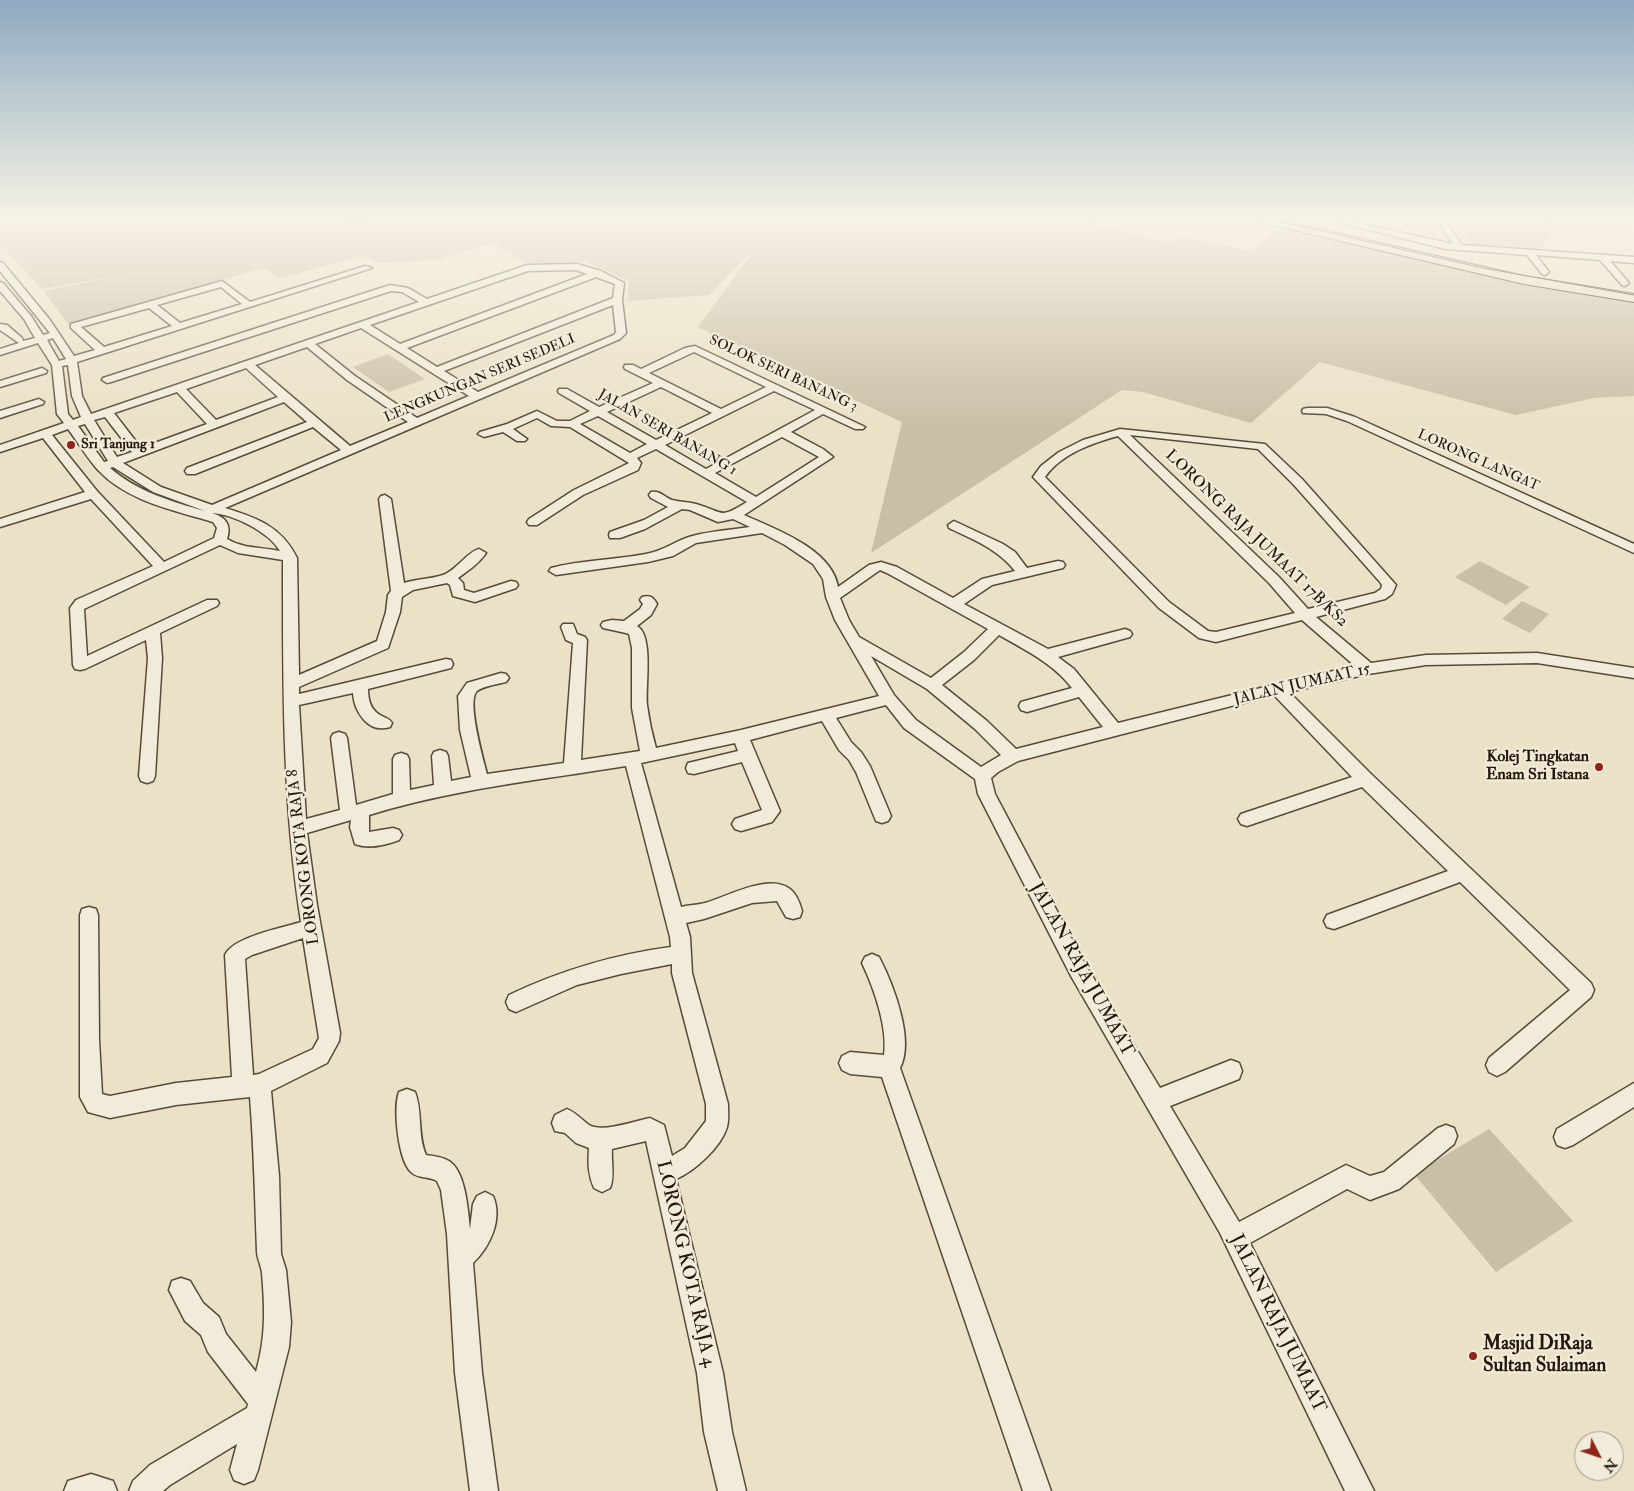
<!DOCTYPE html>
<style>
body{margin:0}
#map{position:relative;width:1634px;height:1491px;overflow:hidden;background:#eae1c6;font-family:"IM FELL Double Pica",serif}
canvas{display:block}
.north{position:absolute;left:1574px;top:1431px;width:50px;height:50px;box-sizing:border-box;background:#f1ecda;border:1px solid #a09786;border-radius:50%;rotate:131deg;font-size:14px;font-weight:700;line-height:20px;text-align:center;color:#271708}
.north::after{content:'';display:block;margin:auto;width:18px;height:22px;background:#8f2418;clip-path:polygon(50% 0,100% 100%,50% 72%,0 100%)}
</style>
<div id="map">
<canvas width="1634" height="1491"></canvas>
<div class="north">N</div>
</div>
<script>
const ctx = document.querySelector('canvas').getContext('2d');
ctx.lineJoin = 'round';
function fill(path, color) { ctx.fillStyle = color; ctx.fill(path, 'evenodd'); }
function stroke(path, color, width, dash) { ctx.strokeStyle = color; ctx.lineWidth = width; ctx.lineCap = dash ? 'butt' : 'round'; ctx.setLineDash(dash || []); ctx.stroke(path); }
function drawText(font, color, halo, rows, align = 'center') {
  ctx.font = font + ' "IM FELL Double Pica",serif'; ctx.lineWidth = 4.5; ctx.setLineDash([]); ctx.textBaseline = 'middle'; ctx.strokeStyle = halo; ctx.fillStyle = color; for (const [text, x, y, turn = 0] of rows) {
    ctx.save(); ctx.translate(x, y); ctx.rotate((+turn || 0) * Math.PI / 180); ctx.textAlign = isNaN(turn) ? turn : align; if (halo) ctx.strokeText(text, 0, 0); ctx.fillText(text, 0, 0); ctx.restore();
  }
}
fill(new Path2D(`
 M0,219H324C346,224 366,223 388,219H906L908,221L1078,219L1169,243L1178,236L1252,252L1279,229L1515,280L1634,301V396L1594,398L1516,415L1320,362L1251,423L1143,392L1122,390L871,553L902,422L698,327L757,246L709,295L628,301L629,281L587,262L528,263L493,243L434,260L377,263L360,256L279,279L266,269L253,271L69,325L44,291L134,273L42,289L0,244Z
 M1455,219H1534L1559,225L1539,249L1472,244Z
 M388,354L425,379L389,392L353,367Z
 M1480,561L1530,587L1506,605L1455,577Z
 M1522,601L1549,614L1530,633L1502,619Z
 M1489,1129L1573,1221L1496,1272L1414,1174Z`), '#c9bfa6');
const minor = new Path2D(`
 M1325,219H1340L1453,244L1436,219H1444L1462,245L1634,257V263L1610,261L1629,283L1625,286L1622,285L1600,260L1536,255L1549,272L1545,275L1542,274L1527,255L1446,249Z
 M0,262L3,263L50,320L74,356L95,350L71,328V324L222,281L250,302L365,266L372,268L77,362L82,396L91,414L419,302L402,292L391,291L111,382L107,383L102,380L103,378L390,285L408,288L427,299L527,265L577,264L601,271L624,283L622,300L626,333L620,339L225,508C257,518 281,526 297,558L299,675L377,641L386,612L388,595L391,591L379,499L381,496L385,495L391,499L404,583C416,579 431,579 443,575C457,570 467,552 479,549L486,553C478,564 469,570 458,578L463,583L464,590L474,593L511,581L516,582L518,585L516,588L475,602L453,596L450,585L447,583L413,590L402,597L400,612L388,648L299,687V694L446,659L451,660L453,664L451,668L368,689C368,701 371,711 382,716C387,719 389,718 392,723L390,727C368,734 354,711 353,693L299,705L306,819L340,810L331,738L333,734L339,732L345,734L347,738L356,805L393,794V759L395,755L401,753L407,755L409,759L410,790L434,785L432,756L434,752L440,750L446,752L448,756L451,781L471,777L460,730L458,696L467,683L501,673L506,674L509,678L506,682C498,684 483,686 477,691C466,701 484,761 487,774L564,763L573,643L566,640L561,627L563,624H573L577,634L585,637L587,640L581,760L640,751L632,708V648L629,634L626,633L603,628L601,625L603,622L612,620L624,621L640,609L643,604L640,600L642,597C650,595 653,597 657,604L651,615L637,626C654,635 645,688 647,705C649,720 652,734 656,748L741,730L879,696L835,620L826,597L823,579L813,564L785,545L762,533L696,543L673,556L648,562L556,575L549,571L551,568C581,560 615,560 646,554C663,551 674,542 689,537C708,531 731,530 750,527L733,519L718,522L690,510L682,509L645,529L620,538H610L609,535L610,532L644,520L668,507L651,498L649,495L651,492C660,490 664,497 672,500C680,502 688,502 696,504C724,512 718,520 747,502L656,449L637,458L641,463L638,470L583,495L537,525H529L527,522L529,519L574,490L629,463L570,427L551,426L537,418L513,429L527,439L525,441H517L503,432L484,437L478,434L480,432L507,424L537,411L557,421H570L590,411L559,393L558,391L559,389H567L599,407L653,383L625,369L624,367L625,365H633L641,369L685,348L695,346L865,427L863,429H855L823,414L791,432L823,449L833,457L744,515C775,529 832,549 838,587L869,565L881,562L897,567L953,598L982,579L1015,571C998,549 974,540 949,528L948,525L954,521L1003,544L1015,552L1027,568L1058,561L1063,562L1065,565L1063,568L992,585L964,604L1048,649L1125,629L1130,631L1132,634L1130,637L1058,657L1074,669L1118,723L1277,684L1355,666L1302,620L1216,642L1199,638L1159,608L1033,477L1041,466L1059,452L1083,440L1120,429L1265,444L1302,479L1396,585L1392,594L1385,599L1316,617L1371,663L1426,655L1537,653L1634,668V678L1537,663L1426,665L1368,674L1289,692L1371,774L1591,983L1594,990L1591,997L1505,1072L1497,1076L1489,1072L1486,1065L1489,1058L1570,990L1460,882L1334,929L1327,927L1324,921L1327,915L1448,871L1362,787L1247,826L1241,824L1238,819L1241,814L1352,777L1274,695L1018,761L998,772L991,778L995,794L1085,964L1160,1088L1231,1060L1239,1063L1242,1071L1239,1079L1170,1106L1239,1222L1346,1165L1370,1176L1384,1172L1438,1128L1446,1125L1454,1128L1457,1136L1454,1144L1399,1189L1370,1200L1347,1189L1250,1243L1374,1491H1345L1220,1233L1071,976L978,794L975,779L904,728L886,705L836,718L851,742L861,752L870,766L891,816L888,821L882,823L876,821L856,772L849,760L839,750L822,721L750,740L780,811L772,822L741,831L735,829L732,824L735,819L762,810L742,762L694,774L688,773L686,768L688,763L738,751L735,743L641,763L681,907C689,905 697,905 705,903C727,897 770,872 791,890C797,895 800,904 802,911L800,917L793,919L786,917L777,901L752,903L704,919L686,923L690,937L692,973L728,1104C728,1111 729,1120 727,1127C721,1147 695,1171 676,1179L723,1373L732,1432L746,1491H718L704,1432L697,1373L646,1141L612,1149C611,1162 615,1178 610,1188L602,1192L594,1188C588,1174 588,1163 589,1148L576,1143L565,1133L555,1131L552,1123L555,1115L567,1109C576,1113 581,1119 589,1125C602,1133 635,1121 650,1118L664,1125L672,1156L685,1148L706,1121V1104L672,973V964L621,974L577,985L516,1012L509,1009L506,1002L509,995C562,970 612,955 671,947L670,937L626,766C540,780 453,789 369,815V832L393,828L399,830L402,835L399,840C386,845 368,849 355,844L350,827L351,820L307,833L317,905L340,1033L339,1041L327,1063L271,1091L279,1176L281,1254L286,1270L291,1322L289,1347L258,1470L254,1480L244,1484L234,1480L230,1470L237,1444L170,1485L163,1491H129L133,1481L150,1465L247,1408L248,1404L208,1352L201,1335L185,1321L169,1290L172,1281L181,1278L190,1281L203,1303L219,1317L226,1334L256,1372C266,1337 265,1309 262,1273C261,1265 257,1258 257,1251C255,1199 254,1148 250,1097L176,1105L110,1118L88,1112L80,1097V915L82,909L89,907L96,909L98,915L99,1040L102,1094L110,1096L176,1083L232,1077L225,955C233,937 282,928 301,922C282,802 283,681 283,560L238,553L220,545L84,609L87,656L207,600H217L219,603L217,606L160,633L162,658L155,776L153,781L147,783L141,781L139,776L148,658L146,640L85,669L80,670L75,669L73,665L70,608L76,600L153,566L91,499L0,527V519L85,492L43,438L0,452V445L64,423L57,414L52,365L38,343L0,355V349L19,343L0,330V324L7,325L22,338L23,341L35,338L24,319L0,291V282L3,283L31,316L43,335L50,333L0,271ZM576,270L587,274L400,344L370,325L528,271ZM596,277L615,284L613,298L437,367L407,348ZM221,287L242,304L180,323L157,305ZM613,305L616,332L614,335L478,392L444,371ZM149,308L172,326L104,347L81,327ZM361,328L469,396L417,418L355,376L315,344ZM53,338L66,359L59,361L47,340ZM307,347L347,380L408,422L350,446L255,365ZM694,352L766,387L721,409L649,373ZM68,365L72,396L81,417L73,420L68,414L62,366ZM246,368L278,397L216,420L186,389ZM661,387L712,413L656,440L607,412ZM774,391L815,410L706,469L665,445ZM177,392L207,424L141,448L114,413ZM284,402L307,422L187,468L185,471L187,474H195L313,427L341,450L212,505L161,487L123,463ZM598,416L647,444L630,453L580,424ZM105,417L132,452L117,457L115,454L94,420ZM85,424L108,461L104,462L78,426ZM68,429C78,442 87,458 98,470C127,501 173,510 213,522L217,528L214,538L164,562L97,491L52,435ZM1130,435L1258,449L1294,485L1380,582L1382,585L1381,589L1375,593L1308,609L1279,577ZM1118,436L1269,583L1295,613L1216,632L1208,631L1169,602L1045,477C1061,454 1092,443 1118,436ZM782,437L819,457L756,497L715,473ZM113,467L153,492L205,511C170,501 138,492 110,468ZM212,513C233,514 269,532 280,551C261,547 244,549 227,539C232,524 225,517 212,513ZM880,570L887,573L988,629L964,652L931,678L859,637L849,620L840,598ZM999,635C1025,650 1053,663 1072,688L1021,702L1019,706L1021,710L1027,712L1079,697L1103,727L1016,749L987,721L942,685L974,660ZM871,656L927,689L975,729L1001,755L981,767L916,720L894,695ZM303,938L319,1038L313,1049L259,1074L253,1075L245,959L252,955Z
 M42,368L47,371L46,373L0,387V381Z
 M39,399L44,402L43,404L0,418V411Z
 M1307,408H1327L1355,417L1634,544V553L1347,421L1326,414L1303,413L1302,411L1303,409Z
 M872,954L879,957C893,984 915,1040 900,1068L1051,1491H1023L882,1077L850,1074L842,1070L839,1063L842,1056L850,1052L884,1055C888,1028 874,988 862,963L865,957Z
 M1634,1083V1107L1573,1145L1565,1148L1557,1145L1554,1137L1557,1129Z
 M407,1089L415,1092C423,1112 417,1135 426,1155C434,1156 442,1157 449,1161C466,1172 468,1211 470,1229L473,1204L477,1196L485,1192L493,1196C503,1219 490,1247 473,1263L482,1373L498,1491H470L455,1373L447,1234L441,1190L437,1181C429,1176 418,1179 411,1172C398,1160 393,1108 399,1092Z
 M91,1474L113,1481L117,1491H64L68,1481Z`);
const highway = new Path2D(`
 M1253,219H1275L1524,276L1634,294V302L1524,284L1259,222Z`);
stroke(minor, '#584a38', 3);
stroke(highway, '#271708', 2);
fill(minor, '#f1ecda');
fill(highway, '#eae1c6');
stroke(new Path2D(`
 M1270,219L1483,268L1634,295`), '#271708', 1);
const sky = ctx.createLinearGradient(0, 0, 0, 428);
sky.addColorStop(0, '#8eaac0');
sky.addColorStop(0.51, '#f6f2e5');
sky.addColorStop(1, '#f6f2e500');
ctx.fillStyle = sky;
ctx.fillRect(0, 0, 1634, 428);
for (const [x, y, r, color] of [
 [71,445,5,"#8f2418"],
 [1599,767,5,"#8f2418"],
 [1473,1356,5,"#8f2418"]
]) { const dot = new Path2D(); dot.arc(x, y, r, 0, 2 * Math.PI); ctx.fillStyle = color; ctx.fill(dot); stroke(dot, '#f1ecda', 2); }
drawText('14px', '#271708', '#f1ecda', [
 ["SOLOK SERI BANANG 3",783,374,25],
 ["LENGKUNGAN SERI SEDELI",480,379,-23],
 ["JALAN SERI BANANG 1",667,433,30],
 ["LORONG LANGAT",1478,461,24]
]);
drawText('bold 14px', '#271708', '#f1ecda', [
 ["Sri Tanjung 1",81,445]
], 'left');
drawText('16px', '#271708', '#f1ecda', [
 ["LORONG RAJA JUMAAT 17B/KS2",1256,539,44],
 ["JALAN JUMAAT 15",1302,685,-13],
 ["LORONG KOTA RAJA 8",304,857,-97]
]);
drawText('bold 16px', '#271708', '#f1ecda', [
 ["Kolej Tingkatan",1589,758],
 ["Enam Sri Istana",1589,776]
], 'right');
drawText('19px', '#271708', '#f1ecda', [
 ["JALAN RAJA JUMAAT",1081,970,61],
 ["LORONG KOTA RAJA 4",685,1264,77],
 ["JALAN RAJA JUMAAT",1277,1324,64]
]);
drawText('bold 19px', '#271708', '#f1ecda', [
 ["Masjid DiRaja",1483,1345],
 ["Sultan Sulaiman",1483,1367]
], 'left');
</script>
